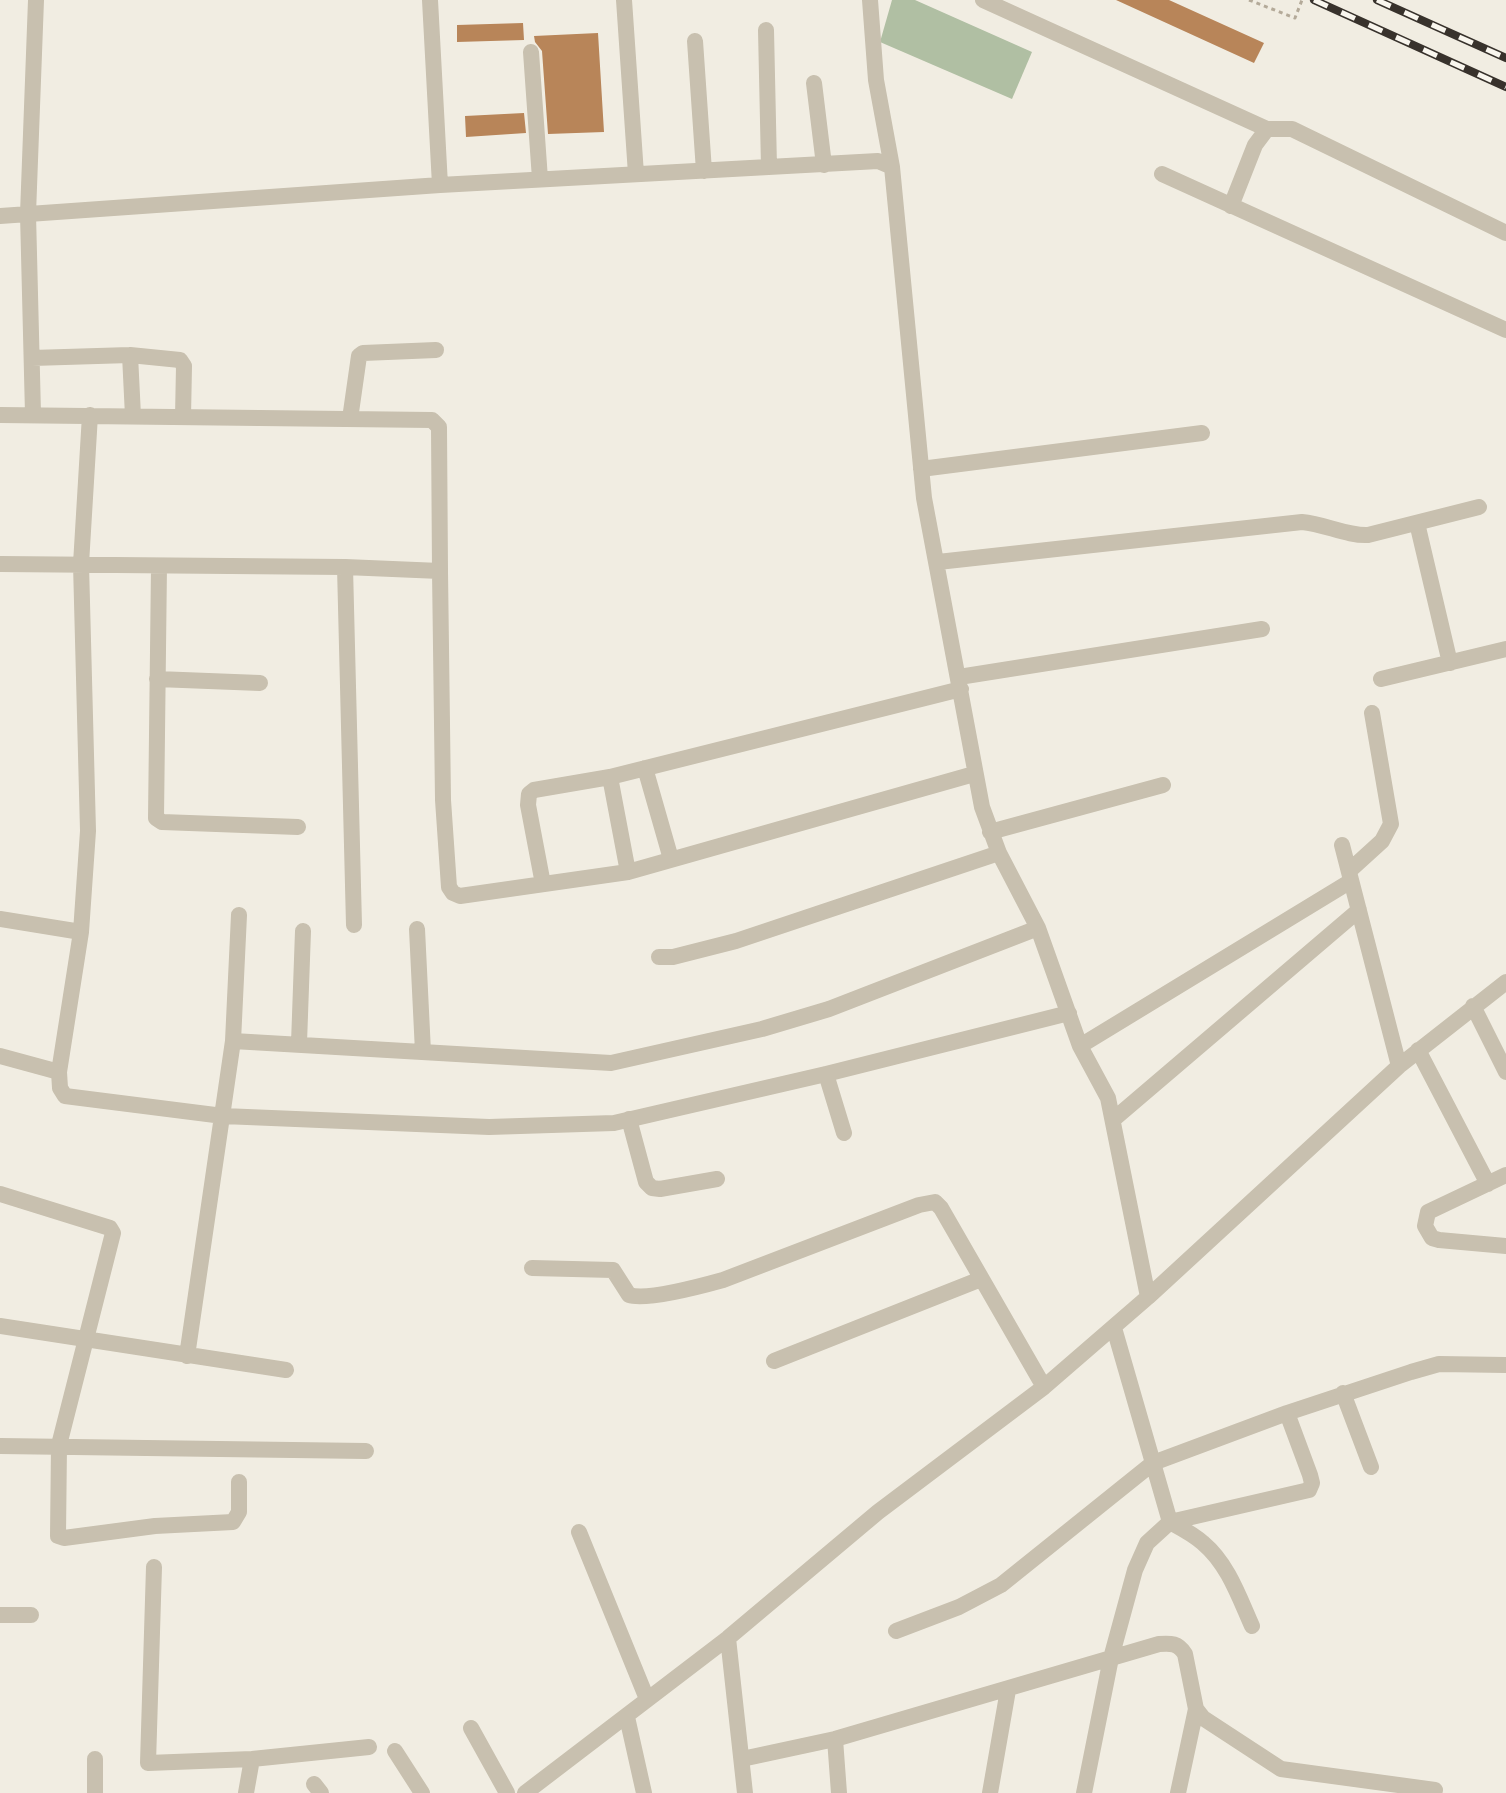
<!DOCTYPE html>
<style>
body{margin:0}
canvas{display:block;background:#f1ede2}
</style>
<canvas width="1506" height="1793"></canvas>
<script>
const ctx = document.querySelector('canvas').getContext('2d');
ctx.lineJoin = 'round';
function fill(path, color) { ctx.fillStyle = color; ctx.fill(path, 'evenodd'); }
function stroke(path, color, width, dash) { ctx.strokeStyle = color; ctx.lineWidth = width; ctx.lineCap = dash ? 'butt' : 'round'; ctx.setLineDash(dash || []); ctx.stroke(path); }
fill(new Path2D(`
 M892,0H915L1032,52L1012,99L880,42Z`), '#b0bfa3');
fill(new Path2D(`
 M1116,0H1169L1264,43L1254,63Z
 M523,23L524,40L457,42V25Z
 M598,33L604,132L548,134L542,51L535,42L534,36Z
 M524,113L526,133L466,137L465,116Z`), '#b88559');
stroke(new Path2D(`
 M1249,0L1295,18L1302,0`), '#b4aa99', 3, [4, 4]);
stroke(new Path2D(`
 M430,0L440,185
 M624,0L636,174
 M870,0L876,80L892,167
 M983,0L1267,129
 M766,30L769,167
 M695,41L704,171
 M531,52L540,179
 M814,83L824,165
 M1162,174L1506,330
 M1231,206L1255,145L1267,129H1292L1506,233
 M0,216L440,185L878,161L892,167L924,498L982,807L999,853L1038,928L1080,1046L1108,1098L1148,1297
 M130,355L133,416
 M32,358L130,355L180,360L184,366L183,417
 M33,414L28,214L36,0
 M0,415L432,420L439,427L440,571
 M90,415L81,564L88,831L81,932L59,1072L60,1088L65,1096L223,1116L489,1127L614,1123L826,1074L1069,1013
 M350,419L359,356L363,353L436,350
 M921,469L1202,433
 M1417,523L1450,663
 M938,562L1302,522C1325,524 1347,536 1368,535L1479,507
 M0,564L345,567L440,571L443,800L449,887L453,893L460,896L628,872L974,774
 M159,566L156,818L162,822L298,827
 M345,567L354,925
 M959,677L1262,629
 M157,679L260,683
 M1381,679L1506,649
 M645,768L671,859
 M610,777L628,872
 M990,832L1163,785
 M1342,845L1399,1066
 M1349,871L1382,841L1391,824L1372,713
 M543,884L528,805L529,794L534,790L610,777L961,689
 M0,919L81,932
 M417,929L423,1052
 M659,957H673L736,941L999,853
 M1473,1006L1506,1072
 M233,1041L611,1063L762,1029L829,1009L1038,928
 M299,1043L303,931
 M1080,1046L1351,881
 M1418,1050L1488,1184
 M0,1056L59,1072
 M826,1074L844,1133
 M629,1119L646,1182L652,1188L660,1189L717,1179
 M1114,1119L1359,910
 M1506,1175L1428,1212L1425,1226L1432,1238L1439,1240L1506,1246
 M0,1194L110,1228L113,1233L59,1445L58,1536L64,1538L155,1526L233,1522L239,1512V1482
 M532,1268L613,1270L629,1295C646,1301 705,1285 723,1280L919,1205L935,1202L941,1208L1044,1387
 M0,1326L286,1370
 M1114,1328L1153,1463L1287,1413L1411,1372L1439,1364L1506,1365
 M187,1356L233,1041L239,915
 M774,1361L981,1279
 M1343,1393L1371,1467
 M0,1446L366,1451
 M579,1532L647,1699
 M154,1567L148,1763L252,1759L369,1747
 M0,1615H31
 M896,1631L959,1607L1001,1585L1153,1463L1170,1522C1181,1528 1193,1534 1203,1543C1228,1564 1239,1597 1252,1626
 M728,1638L745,1793
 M627,1717L644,1793
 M471,1728L507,1793
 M835,1739L839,1793
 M395,1751L422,1793
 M95,1759V1793
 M742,1759L835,1739L1159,1644C1171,1643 1178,1643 1185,1654L1196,1709L1203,1718L1281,1769L1435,1790
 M314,1784L321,1793
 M246,1793L252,1759
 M525,1793L728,1638L878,1512L1044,1387L1148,1297L1399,1066L1506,982
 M990,1793L1008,1690
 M1084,1793L1111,1658L1135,1570L1147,1543L1170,1522L1309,1490L1312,1483L1310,1475L1287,1413
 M1178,1793L1196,1709`), '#c8c0af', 16);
const rail = new Path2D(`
 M1314,0L1506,87
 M1377,0L1506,58`);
stroke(rail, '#38322c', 8);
stroke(rail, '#f9f6ee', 5, [15]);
</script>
